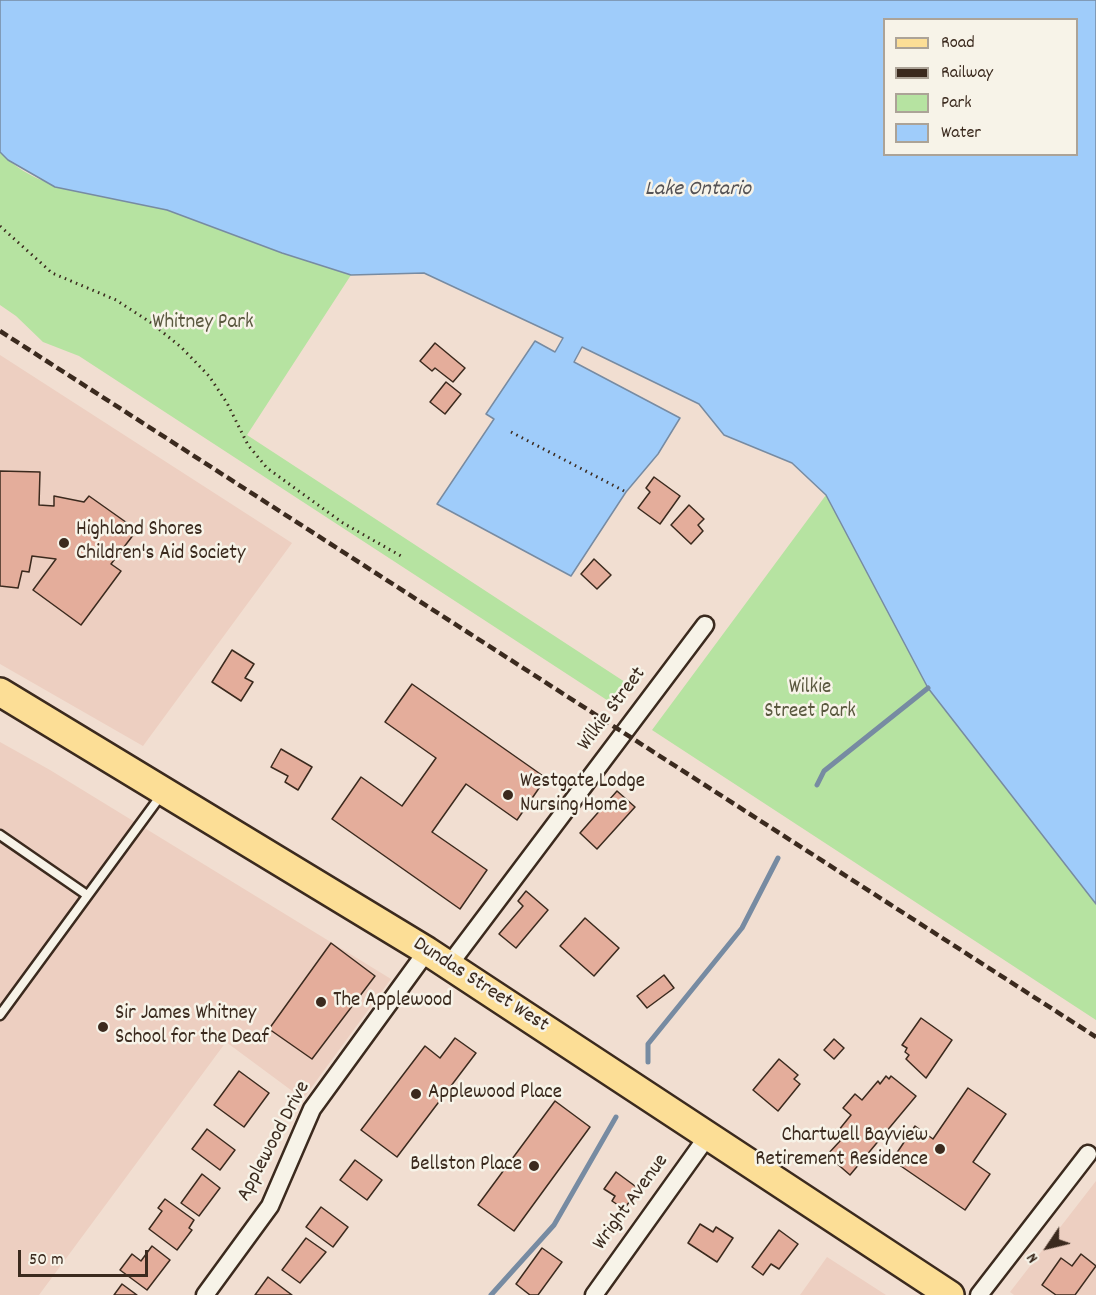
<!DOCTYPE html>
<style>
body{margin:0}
#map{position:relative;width:1096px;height:1295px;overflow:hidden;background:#f1ded1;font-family:Dekko,sans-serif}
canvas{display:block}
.legend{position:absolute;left:883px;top:18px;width:195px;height:138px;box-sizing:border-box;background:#f7f3e8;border:2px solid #aca397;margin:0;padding:8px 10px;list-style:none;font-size:18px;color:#3b2a1e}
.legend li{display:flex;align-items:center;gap:12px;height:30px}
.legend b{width:30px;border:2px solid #aca397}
.north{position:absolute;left:1018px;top:1217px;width:60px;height:60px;-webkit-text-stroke:4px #f7f3e8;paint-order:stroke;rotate:235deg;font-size:16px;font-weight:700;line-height:24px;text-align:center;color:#3b2a1e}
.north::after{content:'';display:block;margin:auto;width:21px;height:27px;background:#3b2a1e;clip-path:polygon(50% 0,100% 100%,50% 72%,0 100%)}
.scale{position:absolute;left:18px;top:1250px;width:130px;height:27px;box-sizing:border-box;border:3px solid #3b2a1e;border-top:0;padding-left:8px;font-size:18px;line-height:21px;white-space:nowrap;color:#3b2a1e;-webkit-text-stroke:4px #f7f3e8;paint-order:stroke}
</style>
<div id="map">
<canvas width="1096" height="1295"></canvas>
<ul class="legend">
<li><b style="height:8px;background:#fcde96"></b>Road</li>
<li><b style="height:8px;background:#3b2a1e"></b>Railway</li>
<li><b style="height:16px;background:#b6e3a1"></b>Park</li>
<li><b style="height:16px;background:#9fccfa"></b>Water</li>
</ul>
<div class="north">N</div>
<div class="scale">50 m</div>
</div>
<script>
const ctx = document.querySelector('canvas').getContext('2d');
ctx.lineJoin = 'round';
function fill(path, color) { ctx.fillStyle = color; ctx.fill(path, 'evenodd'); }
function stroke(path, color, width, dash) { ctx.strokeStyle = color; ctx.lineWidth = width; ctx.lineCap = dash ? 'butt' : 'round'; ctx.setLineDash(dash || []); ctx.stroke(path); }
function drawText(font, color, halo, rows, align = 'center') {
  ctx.font = font + ' Dekko,sans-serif'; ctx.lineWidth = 5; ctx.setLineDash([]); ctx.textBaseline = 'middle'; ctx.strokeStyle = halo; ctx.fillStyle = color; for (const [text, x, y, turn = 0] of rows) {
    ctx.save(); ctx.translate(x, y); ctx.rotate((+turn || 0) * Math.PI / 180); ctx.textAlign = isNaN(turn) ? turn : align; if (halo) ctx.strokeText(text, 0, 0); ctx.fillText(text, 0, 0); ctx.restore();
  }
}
fill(new Path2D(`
 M0,355L292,543L143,746L0,664Z
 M0,742L50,770L391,979L303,1099L226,1042L39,1295H0Z
 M1096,1181V1295H1014L1010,1292Z
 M827,1257L886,1295H800Z`), '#edcfc1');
fill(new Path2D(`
 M0,152C45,199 113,192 170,211C230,231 289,256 351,275L247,435L628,684L613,704L79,356L43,342L16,316L0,305Z
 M826,495L928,688L1096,904V1020L652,730Z`), '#b6e3a1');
const water = new Path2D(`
 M0,0H1096V904L928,688L826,495L792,463L724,435L699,404L582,347L574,362L680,418L658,454L626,492L571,576L437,504L494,419L486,414L535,341L555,352L563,338L424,273L351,275L282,253L167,210L55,187L8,160L0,152ZM884,20H1076V154H884Z`);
fill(water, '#9fccfa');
stroke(water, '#778ba2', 1.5);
stroke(new Path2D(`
 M817,785L824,771L928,688
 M648,1062V1044L742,928L778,858
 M491,1295L554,1225L616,1117`), '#778ba2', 5);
const building = new Path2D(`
 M435,343L465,368L453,382L435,368L432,371L420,361Z
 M446,382L461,394L445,414L430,402Z
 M0,471L40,472L39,505L54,506V496L84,502L89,496L137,530L111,564L121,571L81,625L33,590L56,559L32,556L29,572L22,571L18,588L0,586Z
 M654,477L680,496L660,524L638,508L650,492L646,488Z
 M689,505L704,519L698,525L703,531L691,544L671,525Z
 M594,559L611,575L597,589L581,574Z
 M232,650L254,664L245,678L253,682L241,701L212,682Z
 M412,684L546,778L517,820L466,784L432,832L487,870L460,909L332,819L361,777L402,806L436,758L385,722Z
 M281,749L312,767L298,790L285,782L288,776L271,767Z
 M617,791L635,807L597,849L580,833Z
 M526,891L548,910L516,948L499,934L523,906L518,901Z
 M585,918L619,948L594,976L560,946Z
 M331,943L375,976L312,1059L269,1029Z
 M664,975L674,988L647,1008L637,996Z
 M921,1018L952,1040L926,1078L906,1059L909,1055L905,1052L907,1048L902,1045Z
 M455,1038L476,1053L397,1157L361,1130L425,1046L440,1058Z
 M834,1039L844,1048L834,1059L824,1050Z
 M779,1059L798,1075L794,1079L800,1084L778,1111L753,1090Z
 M239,1071L269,1093L244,1127L214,1105Z
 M886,1076L889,1079L891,1076L916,1096L850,1175L827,1155L840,1141L834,1136L851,1115L843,1108L855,1094L862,1100L878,1081L880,1084Z
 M968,1088L1006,1114L973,1162L990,1174L965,1210L892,1160L915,1126L933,1139Z
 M555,1101L590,1127L514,1231L478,1205Z
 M207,1129L235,1150L220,1170L192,1149Z
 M355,1160L382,1180L367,1200L340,1180Z
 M616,1172L639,1189L624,1209L612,1201L615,1196L604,1189Z
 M202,1174L220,1188L199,1216L181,1203Z
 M165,1199L194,1220L189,1228L192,1230L177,1250L149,1229L162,1211L158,1208Z
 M321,1207L348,1227L333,1247L306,1227Z
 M700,1224L713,1232L716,1227L733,1238L717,1262L688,1243Z
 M779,1230L798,1244L779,1269L771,1264L763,1275L752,1267Z
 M306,1238L326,1252L300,1283L282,1270Z
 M152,1246L170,1260L147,1290L120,1270L132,1254L141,1261Z
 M542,1248L562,1262L538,1295H530L516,1284Z
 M1081,1254L1096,1266L1075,1295H1056L1042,1285L1061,1258L1072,1266Z
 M268,1277L292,1295H255Z
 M122,1284L137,1295H114Z`);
fill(building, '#e4ad9b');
stroke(building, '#3b2a1e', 1.5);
const service = new Path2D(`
 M0,835L87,895
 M0,1015L162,794`);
const minor = new Path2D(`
 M449,965L705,625
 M205,1295L270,1206L312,1109L427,951
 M594,1295L707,1137
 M979,1295L1088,1154`);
const primary = new Path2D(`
 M0,692L427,951L950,1295`);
stroke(service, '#3b2a1e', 13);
stroke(minor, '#3b2a1e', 21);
stroke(primary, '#3b2a1e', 32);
stroke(new Path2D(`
 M0,226L52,273L116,300L150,322L181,347L209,376L227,403L248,445L267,468L343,523L401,556
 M511,432L626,492`), '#3b2a1e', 3, [1.5, 4.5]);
stroke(service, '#f7f3e8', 8);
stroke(minor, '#f7f3e8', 16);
stroke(primary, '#fcde96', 27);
stroke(new Path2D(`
 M0,331L1096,1037`), '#3b2a1e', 4.5, [9, 4.5]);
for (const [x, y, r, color] of [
 [64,543,6,"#3b2a1e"],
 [508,795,6,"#3b2a1e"],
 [321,1002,6,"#3b2a1e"],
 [103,1027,6,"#3b2a1e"],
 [416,1094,6,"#3b2a1e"],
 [940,1149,6,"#3b2a1e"],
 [534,1166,6,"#3b2a1e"]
]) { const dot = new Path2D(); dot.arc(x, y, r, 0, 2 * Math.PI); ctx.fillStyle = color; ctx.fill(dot); stroke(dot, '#f7f3e8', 2); }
drawText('21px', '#5a583f', '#f7f3e8', [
 ["Whitney Park",203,324],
 ["Wilkie",810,689],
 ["Street Park",810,713]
]);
drawText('21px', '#3b2a1e', '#f7f3e8', [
 ["Highland Shores",76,531],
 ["Children's Aid Society",76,555],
 ["Westgate Lodge",520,783],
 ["Nursing Home",520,807],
 ["The Applewood",333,1002],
 ["Sir James Whitney",115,1015],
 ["School for the Deaf",115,1039],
 ["Applewood Place",428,1094],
 ["Chartwell Bayview",928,1137,"right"],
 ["Retirement Residence",928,1161,"right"],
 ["Bellston Place",522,1166,"right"]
], 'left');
drawText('21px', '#3b2a1e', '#f7f3e8', [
 ["Wilkie Street",613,710,-53],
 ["Dundas Street West",480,986,33],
 ["Applewood Drive",275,1142,-62],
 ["Wright Avenue",632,1203,-54]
]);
drawText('italic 22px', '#545255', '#f7f3e8', [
 ["Lake Ontario",698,191]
]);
</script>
